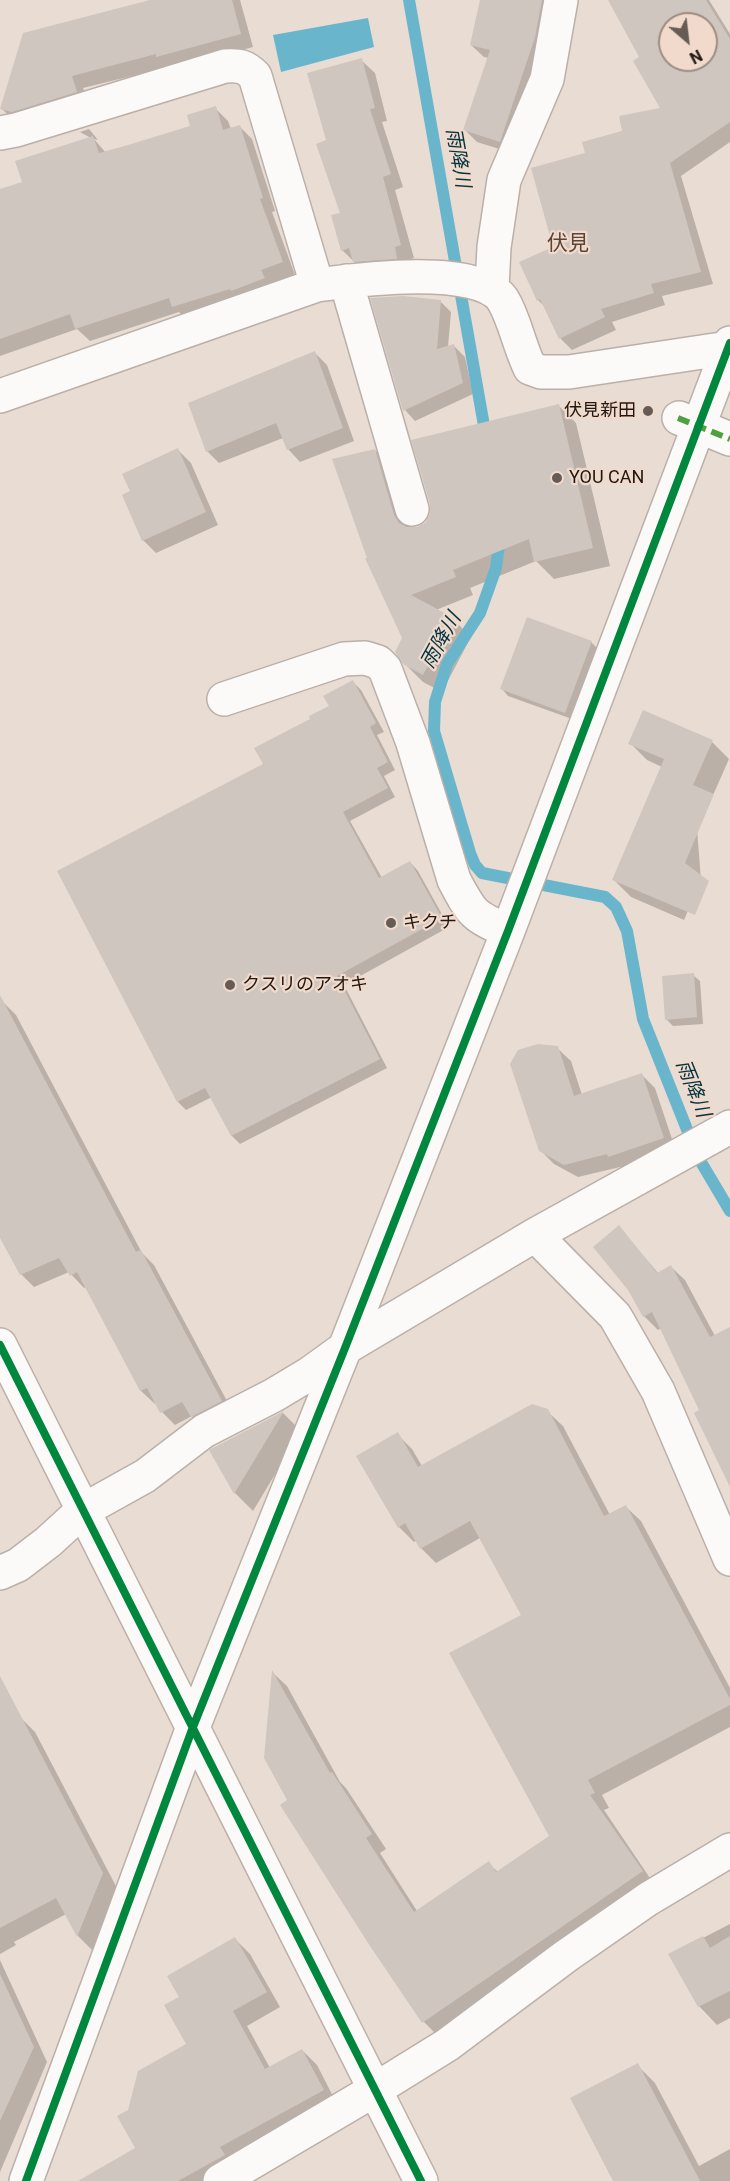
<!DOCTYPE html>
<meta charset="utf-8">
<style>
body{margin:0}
#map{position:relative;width:730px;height:2181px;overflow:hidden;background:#e9dcd3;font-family:Roboto,sans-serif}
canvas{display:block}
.north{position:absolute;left:658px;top:12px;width:60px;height:60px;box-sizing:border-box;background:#f1dacb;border:2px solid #9d8c81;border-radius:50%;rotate:152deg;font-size:16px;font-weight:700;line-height:24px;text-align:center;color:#1f1711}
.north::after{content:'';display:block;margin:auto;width:21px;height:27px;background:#665c55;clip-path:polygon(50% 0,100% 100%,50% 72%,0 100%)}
</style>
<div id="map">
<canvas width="730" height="2181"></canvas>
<div class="north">N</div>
</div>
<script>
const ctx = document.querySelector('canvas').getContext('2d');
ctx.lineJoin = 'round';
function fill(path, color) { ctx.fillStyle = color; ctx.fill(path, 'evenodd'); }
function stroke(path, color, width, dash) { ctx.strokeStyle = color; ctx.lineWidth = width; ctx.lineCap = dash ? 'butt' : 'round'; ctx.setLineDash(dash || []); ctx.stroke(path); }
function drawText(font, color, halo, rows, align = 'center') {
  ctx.font = font + ' Roboto,"Noto Sans JP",sans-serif'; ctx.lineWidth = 4.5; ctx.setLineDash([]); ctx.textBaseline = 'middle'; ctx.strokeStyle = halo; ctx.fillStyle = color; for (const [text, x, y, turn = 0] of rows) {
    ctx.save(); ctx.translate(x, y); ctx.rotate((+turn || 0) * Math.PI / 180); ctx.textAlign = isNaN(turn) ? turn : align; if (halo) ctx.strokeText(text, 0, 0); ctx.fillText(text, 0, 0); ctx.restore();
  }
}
fill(new Path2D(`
 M368,18L374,47L281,72L273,35Z`), '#69b6cc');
fill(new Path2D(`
 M153,0H240L253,47L170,69L168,67L83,88L89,104L15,121L2,109Z
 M481,0H558L512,153L477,142L465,130L489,58L484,57L471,45Z
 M610,0H709L730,34V142L681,176L713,284L662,296L665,305L612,322L616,330L572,350L560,338L546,308L538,300L586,154L663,109L641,57ZM670,24H706V60H670Z
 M361,60L375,73L387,121L382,122L403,187L395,190L414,258L407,260L409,271L367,274L342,250V214L328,141Z
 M215,108L228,121L231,129L239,126L252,139L275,211L272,212L295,275L273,282L277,291L186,319L179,312L90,341L77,329L0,356V191L24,183L91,138L80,132L89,129L98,140L94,139L106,153L192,127Z
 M372,299L440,301L451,312L448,347L454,346L465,357L473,394L415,421L405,410Z
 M314,352L327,365L354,441L300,462L288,449L283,438L219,463L207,451Z
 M558,405L576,423L610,566L554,579L536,561L470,588L473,595L436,610L453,619L471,637L442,692L423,682L404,663V638L375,450L392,468L410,529H417L427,523Z
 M178,450L191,463L218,525L156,553L143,540L132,492Z
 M528,619L591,642L598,649L572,719L508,696L502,689Z
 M353,682L361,690L384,732L377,735L395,770L384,776L395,797L350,821L382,878L410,862L418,871L449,927L344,985L387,1068L240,1144L232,1136L212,1097L186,1110L178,1102L265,765L312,719L331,706Z
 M712,742L729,759L710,802L695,804L701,880L684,920L631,897L614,880L662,767L647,760L630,743Z
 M693,975L700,981L703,1024L673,1026L666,1019Z
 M3,1002L16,1015L142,1253L154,1265L234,1414L205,1430L192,1416L175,1425L162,1412L157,1403L155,1404L141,1391L86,1287L84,1288L69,1272L34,1287L21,1274L0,1234V1003Z
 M557,1048L571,1061L582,1095L641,1074L655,1088L676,1151L623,1169L620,1167L578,1177L554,1164L540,1150Z
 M619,1227L658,1273L671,1267L685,1280L715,1336L730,1329V1484L701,1411L661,1328L658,1330L644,1316Z
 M547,1411L563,1426L610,1515L626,1507L641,1521L730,1688V1727L602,1795L609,1808L604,1810L656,1887L438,2036L424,2022L289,1801L273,1673L287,1686L340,1782L346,1788L386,1849L380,1853L417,1911L488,1863L498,1872L550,1836L523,1616L480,1538L436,1563L421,1548L417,1540L414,1542L399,1527L397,1434L412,1449L422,1466Z
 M283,1413L301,1431L253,1511L235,1493L212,1451Z
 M0,1678L21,1718L35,1732L117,1888L92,1950L78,1936L66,1914L14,1942L16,1945L0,1954Z
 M730,1924V2018L717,2025L699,2006L670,1955Z
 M235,1939L250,1954L280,2007L247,2026L270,2068L302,2050L317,2065L338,2106L219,2181H85L137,2148L129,2111L188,2045L181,1998Z
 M0,1960L47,2062L0,2172Z
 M637,2065L655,2083L699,2166L730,2149V2181H615Z`), '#0003');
stroke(new Path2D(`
 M409,0L486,437
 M500,537L496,568L480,613L447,664L435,702L434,731L470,853L475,865L482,873L605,897L616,907L627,931L643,1019L698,1157L730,1211`), '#69b6cc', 12);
fill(new Path2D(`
 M150,0H232L241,34L156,57V54L72,76L77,92L12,112L0,109L23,33Z
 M480,0H542L535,37L500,142L463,130L490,50L470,45Z
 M608,0H706L730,39V122L670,163L701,272L651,284L654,293L601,309L605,317L559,339L540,299L537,301L519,262L553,247L531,168L585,153L582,142L622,131L619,116L660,108L633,61L639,57ZM670,24H706V60H670Z
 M362,58L375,108L370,109L391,174L383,177L401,245L395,247L397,259L353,262L349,248L341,251L331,215L340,213L316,144L326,140L307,73Z
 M216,106L223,130L240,125L263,198L260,199L283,262L261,270L265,278L231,291L230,289L172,307L169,298L75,329L70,314L0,339V189L22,182L15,161L93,136L99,153L128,145L190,126L187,115Z
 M403,296L441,300L437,349L454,344L463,383L403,411L370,298Z
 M315,351L343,428L287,450L276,423L206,452L188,403Z
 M559,404L593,548L534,562L529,539L453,570L456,577L411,595L454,618L423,675L403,664L395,652L402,638L365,558H367L332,459L375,449L394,515L399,523L407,527H417L426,522L430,513V504L411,440Z
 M178,448L206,512L142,541L122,495L130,491L122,474Z
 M527,617L592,641L565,713L500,689Z
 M353,680L376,723L370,727L388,762L377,768L388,788L343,812L379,878L410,861L442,918L337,976L380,1059L231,1136L205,1088L177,1102L57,871L263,764L254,748L310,719L309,716L329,706L323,696Z
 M643,710L713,740L693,785L714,794L685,863L709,881L695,915L612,880L664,759L628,744Z
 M694,973L697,1017L665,1020L662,976Z
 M0,995L136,1252L141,1250L222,1401L191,1417L182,1402L160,1413L147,1388L140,1391L77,1272L70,1276L59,1258L20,1275L0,1238Z
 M538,1044L558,1046L574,1096L642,1073L664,1138L608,1157L607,1154L564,1165L539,1151L510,1064L518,1050Z
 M619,1225L657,1273L671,1265L710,1337L730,1327V1487L694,1413L699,1410L652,1312L643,1317L628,1290L593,1247Z
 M532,1404L548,1409L604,1516L626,1505L730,1699V1705L588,1780L595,1793L590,1795L643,1871L422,2023L370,1946L280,1805L287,1800L264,1758L272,1670L330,1773L332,1772L372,1834L366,1838L414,1912L489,1861L496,1872L549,1836L449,1653L521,1615L470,1521L420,1549L405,1523L398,1528L356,1456L398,1432L418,1467Z
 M284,1411L234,1494L209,1450Z
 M0,1676L103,1873L77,1937L56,1898L0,1928Z
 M703,1936L710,1948L730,1936V1991L698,2007L668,1954Z
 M235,1937L267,1992L233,2011L265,2069L302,2049L324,2090L220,2147L225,2155L178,2181H78L135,2148L117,2116L128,2110L138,2071L186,2044L164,2005L179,1997L167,1976Z
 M0,1974L34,2047L0,2121Z
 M638,2063L700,2181H613L570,2098Z`), '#cfc6bf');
const minor = new Path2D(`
 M0,133L16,130L225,66C239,65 245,66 255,76L317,285
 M346,281L412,509
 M492,289L494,247L504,180L547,79L561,0
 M0,396L317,285C355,280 479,263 503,300C515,320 519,346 530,368L541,372H569L728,348
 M679,418L730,439
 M224,699L344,659L365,658L378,662L385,669L413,743L454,880C472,914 473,916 508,931
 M535,1235L615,1316L658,1391L730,1559
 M0,1345L421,2181
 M0,1573L18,1565L48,1542L82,1511L145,1476L204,1431L274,1395L309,1374L345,1348L535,1235L730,1127
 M26,2181L193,1727L345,1348L508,931L730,343
 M220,2181L376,2089L447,2045L566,1956L648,1899L730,1850`);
stroke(minor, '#bab0a9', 36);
stroke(minor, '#fcfaf8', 33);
stroke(new Path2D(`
 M678,418L730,439`), '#4fa13f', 6, [12, 6]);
stroke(new Path2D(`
 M0,1345L421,2181
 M26,2181L193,1727L345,1348L508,931L730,343`), '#00873e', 8);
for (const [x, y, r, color] of [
 [648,411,6,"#665c55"],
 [557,478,6,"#665c55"],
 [391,923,6,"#665c55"],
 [230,985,6,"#665c55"]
]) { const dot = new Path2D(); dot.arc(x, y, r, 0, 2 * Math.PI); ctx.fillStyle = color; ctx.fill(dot); stroke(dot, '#f1dacb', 2); }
drawText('18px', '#1f1711', '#f1dacb', [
 ["伏見新田",636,411,"right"],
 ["YOU CAN",569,478],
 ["キクチ",403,923],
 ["クスリのアオキ",242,985]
], 'left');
drawText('italic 20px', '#003543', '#f1dacb', [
 ["雨降川",457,158,80],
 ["雨降川",442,641,-61],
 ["雨降川",692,1089,68]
]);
drawText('21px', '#59463a', '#f1dacb', [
 ["伏見",568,245]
]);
</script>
